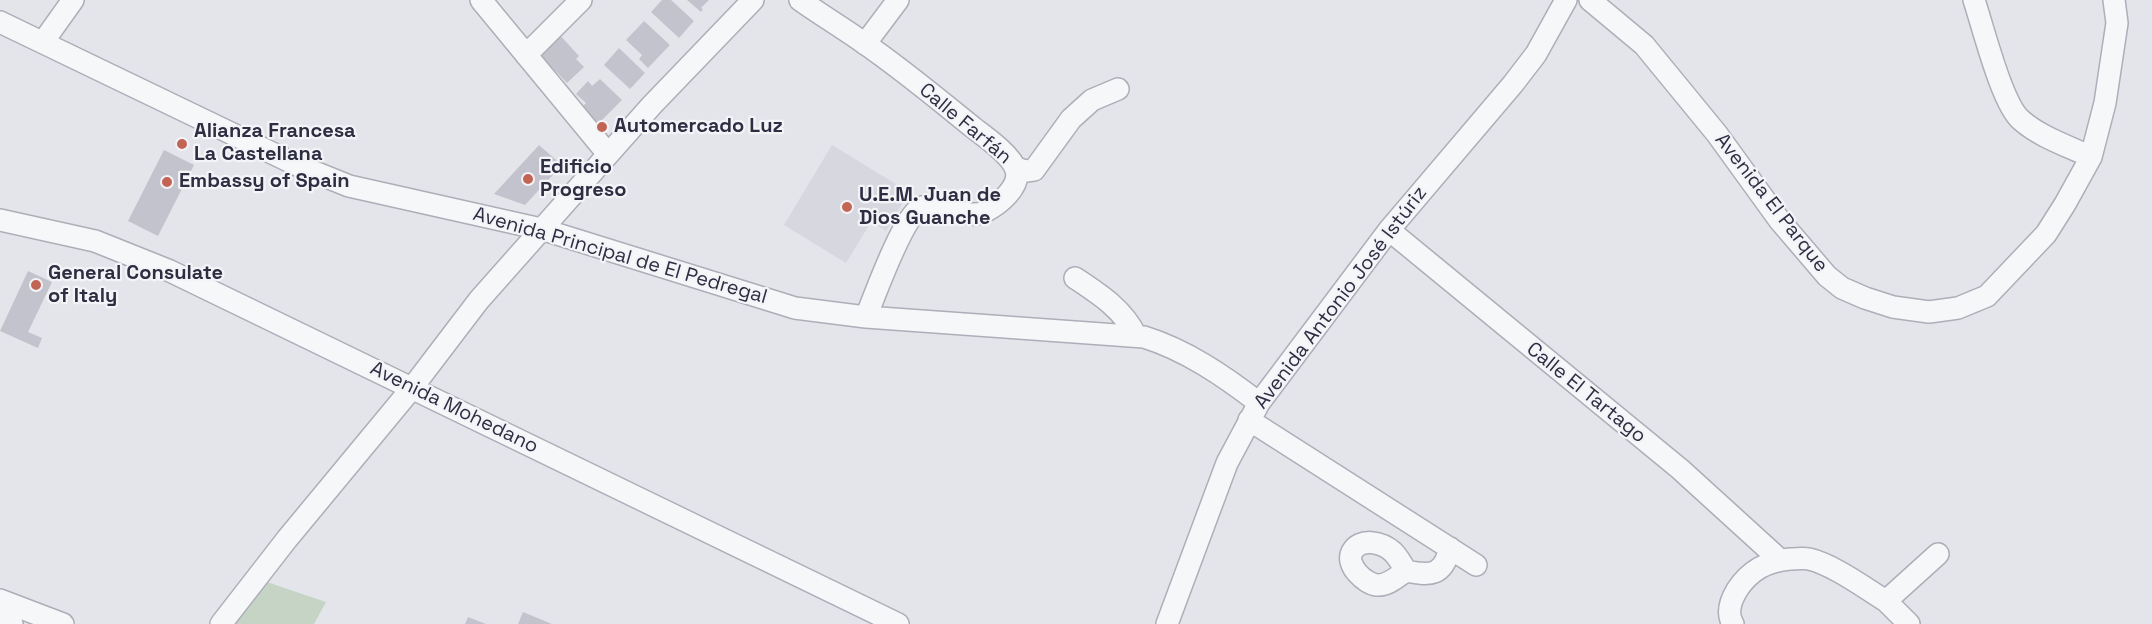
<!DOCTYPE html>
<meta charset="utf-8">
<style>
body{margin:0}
canvas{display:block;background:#e4e5eb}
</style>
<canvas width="2152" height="624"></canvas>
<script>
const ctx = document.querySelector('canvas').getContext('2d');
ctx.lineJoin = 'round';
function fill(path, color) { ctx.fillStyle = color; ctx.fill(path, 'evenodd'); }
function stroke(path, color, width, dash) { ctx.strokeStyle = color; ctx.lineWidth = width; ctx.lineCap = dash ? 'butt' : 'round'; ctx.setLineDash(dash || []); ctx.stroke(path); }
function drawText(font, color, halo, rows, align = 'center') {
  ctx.font = font + ' "Space Grotesk",sans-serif'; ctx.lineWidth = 4.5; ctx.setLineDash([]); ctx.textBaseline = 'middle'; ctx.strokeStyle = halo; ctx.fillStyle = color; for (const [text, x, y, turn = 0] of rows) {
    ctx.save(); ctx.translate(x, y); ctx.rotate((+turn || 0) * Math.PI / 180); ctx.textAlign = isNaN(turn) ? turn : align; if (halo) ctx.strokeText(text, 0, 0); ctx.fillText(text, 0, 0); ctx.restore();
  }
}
fill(new Path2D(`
 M832,145L909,192L886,231L871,222L846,263L784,225Z`), '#d6d7df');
fill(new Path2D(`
 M255,578L326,602L314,624H231Z`), '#c6d4c6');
fill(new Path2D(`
 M662,0H671L694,21L679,38L651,12Z
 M687,0H709L701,8L703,9L701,12Z
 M644,21L670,45L648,68L639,59L642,55L626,40Z
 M558,33L579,56L576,59L584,67L567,83L538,53Z
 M619,48L645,73L630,89L604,65Z
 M600,79L622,100L595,127L581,108L586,103L576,94L588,81L592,86Z
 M539,145L562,165L525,205L494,194Z
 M164,150L194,165L158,236L128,221Z
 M28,271L52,282L28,332L42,338L38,348L0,331Z
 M523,612L552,624H518Z
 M468,617L486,624H465Z`), '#c2c3cd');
const minor = new Path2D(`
 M481,0L608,154
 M800,0C821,15 843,28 864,43C902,69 939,100 975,129C987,138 1012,156 1016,170C1021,187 999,204 986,211C970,220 954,207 938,205C932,205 926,205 920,208C902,219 875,295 866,317
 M1590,0L1644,45L1717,134L1780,221L1827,276L1842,288L1865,298L1893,307L1929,312L1958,308L1987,296L2046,234L2065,204L2091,157L2105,103L2117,23L2114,0
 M1974,0C1983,27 2002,104 2021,120C2040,137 2068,146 2091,157
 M0,22L297,165L349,186L541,229L795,308L866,317L1144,337C1186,350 1224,376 1259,403
 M43,42L73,0
 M865,44L898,0
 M526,55L581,0
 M1016,168L1026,171L1034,170L1071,119L1092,100L1118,89
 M0,220L95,241L170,271L898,624
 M1389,230L1680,469L1780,560
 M1075,278C1099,294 1123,309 1136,336
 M1249,420L1476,565
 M1406,571C1398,576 1388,586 1377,585C1365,584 1345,565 1352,552C1360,537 1382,542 1393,552C1398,557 1402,564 1406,571C1431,576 1443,576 1450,548
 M0,600L63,624
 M1886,601L1909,624
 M0,619L12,624
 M221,624L287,539L412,388L479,300L652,105L753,0
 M1167,624L1227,463L1259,403L1389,230L1513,84L1536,54L1566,0
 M1733,624C1726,613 1731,600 1737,590C1750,570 1767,561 1790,559C1796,559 1803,558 1809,559C1832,564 1865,588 1886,601L1938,554`);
stroke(minor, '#adaeb8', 24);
stroke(minor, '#f6f7f9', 21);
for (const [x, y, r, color] of [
 [602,127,6,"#c36555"],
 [182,144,6,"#c36555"],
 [528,179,6,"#c36555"],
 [167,182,6,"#c36555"],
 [847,207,6,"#c36555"],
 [36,285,6,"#c36555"]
]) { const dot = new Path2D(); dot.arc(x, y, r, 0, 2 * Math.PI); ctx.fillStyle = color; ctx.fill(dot); stroke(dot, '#f4f4f8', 2); }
drawText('20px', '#2d2e42', '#f4f4f8', [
 ["Calle Farfán",965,124,40],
 ["Avenida El Parque",1771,203,52],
 ["Avenida Principal de El Pedregal",620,256,16],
 ["Avenida Antonio José Istúriz",1341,298,-53],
 ["Calle El Tartago",1586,393,39],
 ["Avenida Mohedano",454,408,26]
]);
drawText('bold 20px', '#2d2e42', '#f4f4f8', [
 ["Automercado Luz",614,127],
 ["Alianza Francesa",194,132],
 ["La Castellana",194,155],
 ["Edificio",540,168],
 ["Progreso",540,191],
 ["Embassy of Spain",179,182],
 ["U.E.M. Juan de",859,196],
 ["Dios Guanche",859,219],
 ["General Consulate",48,274],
 ["of Italy",48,297]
], 'left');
</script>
